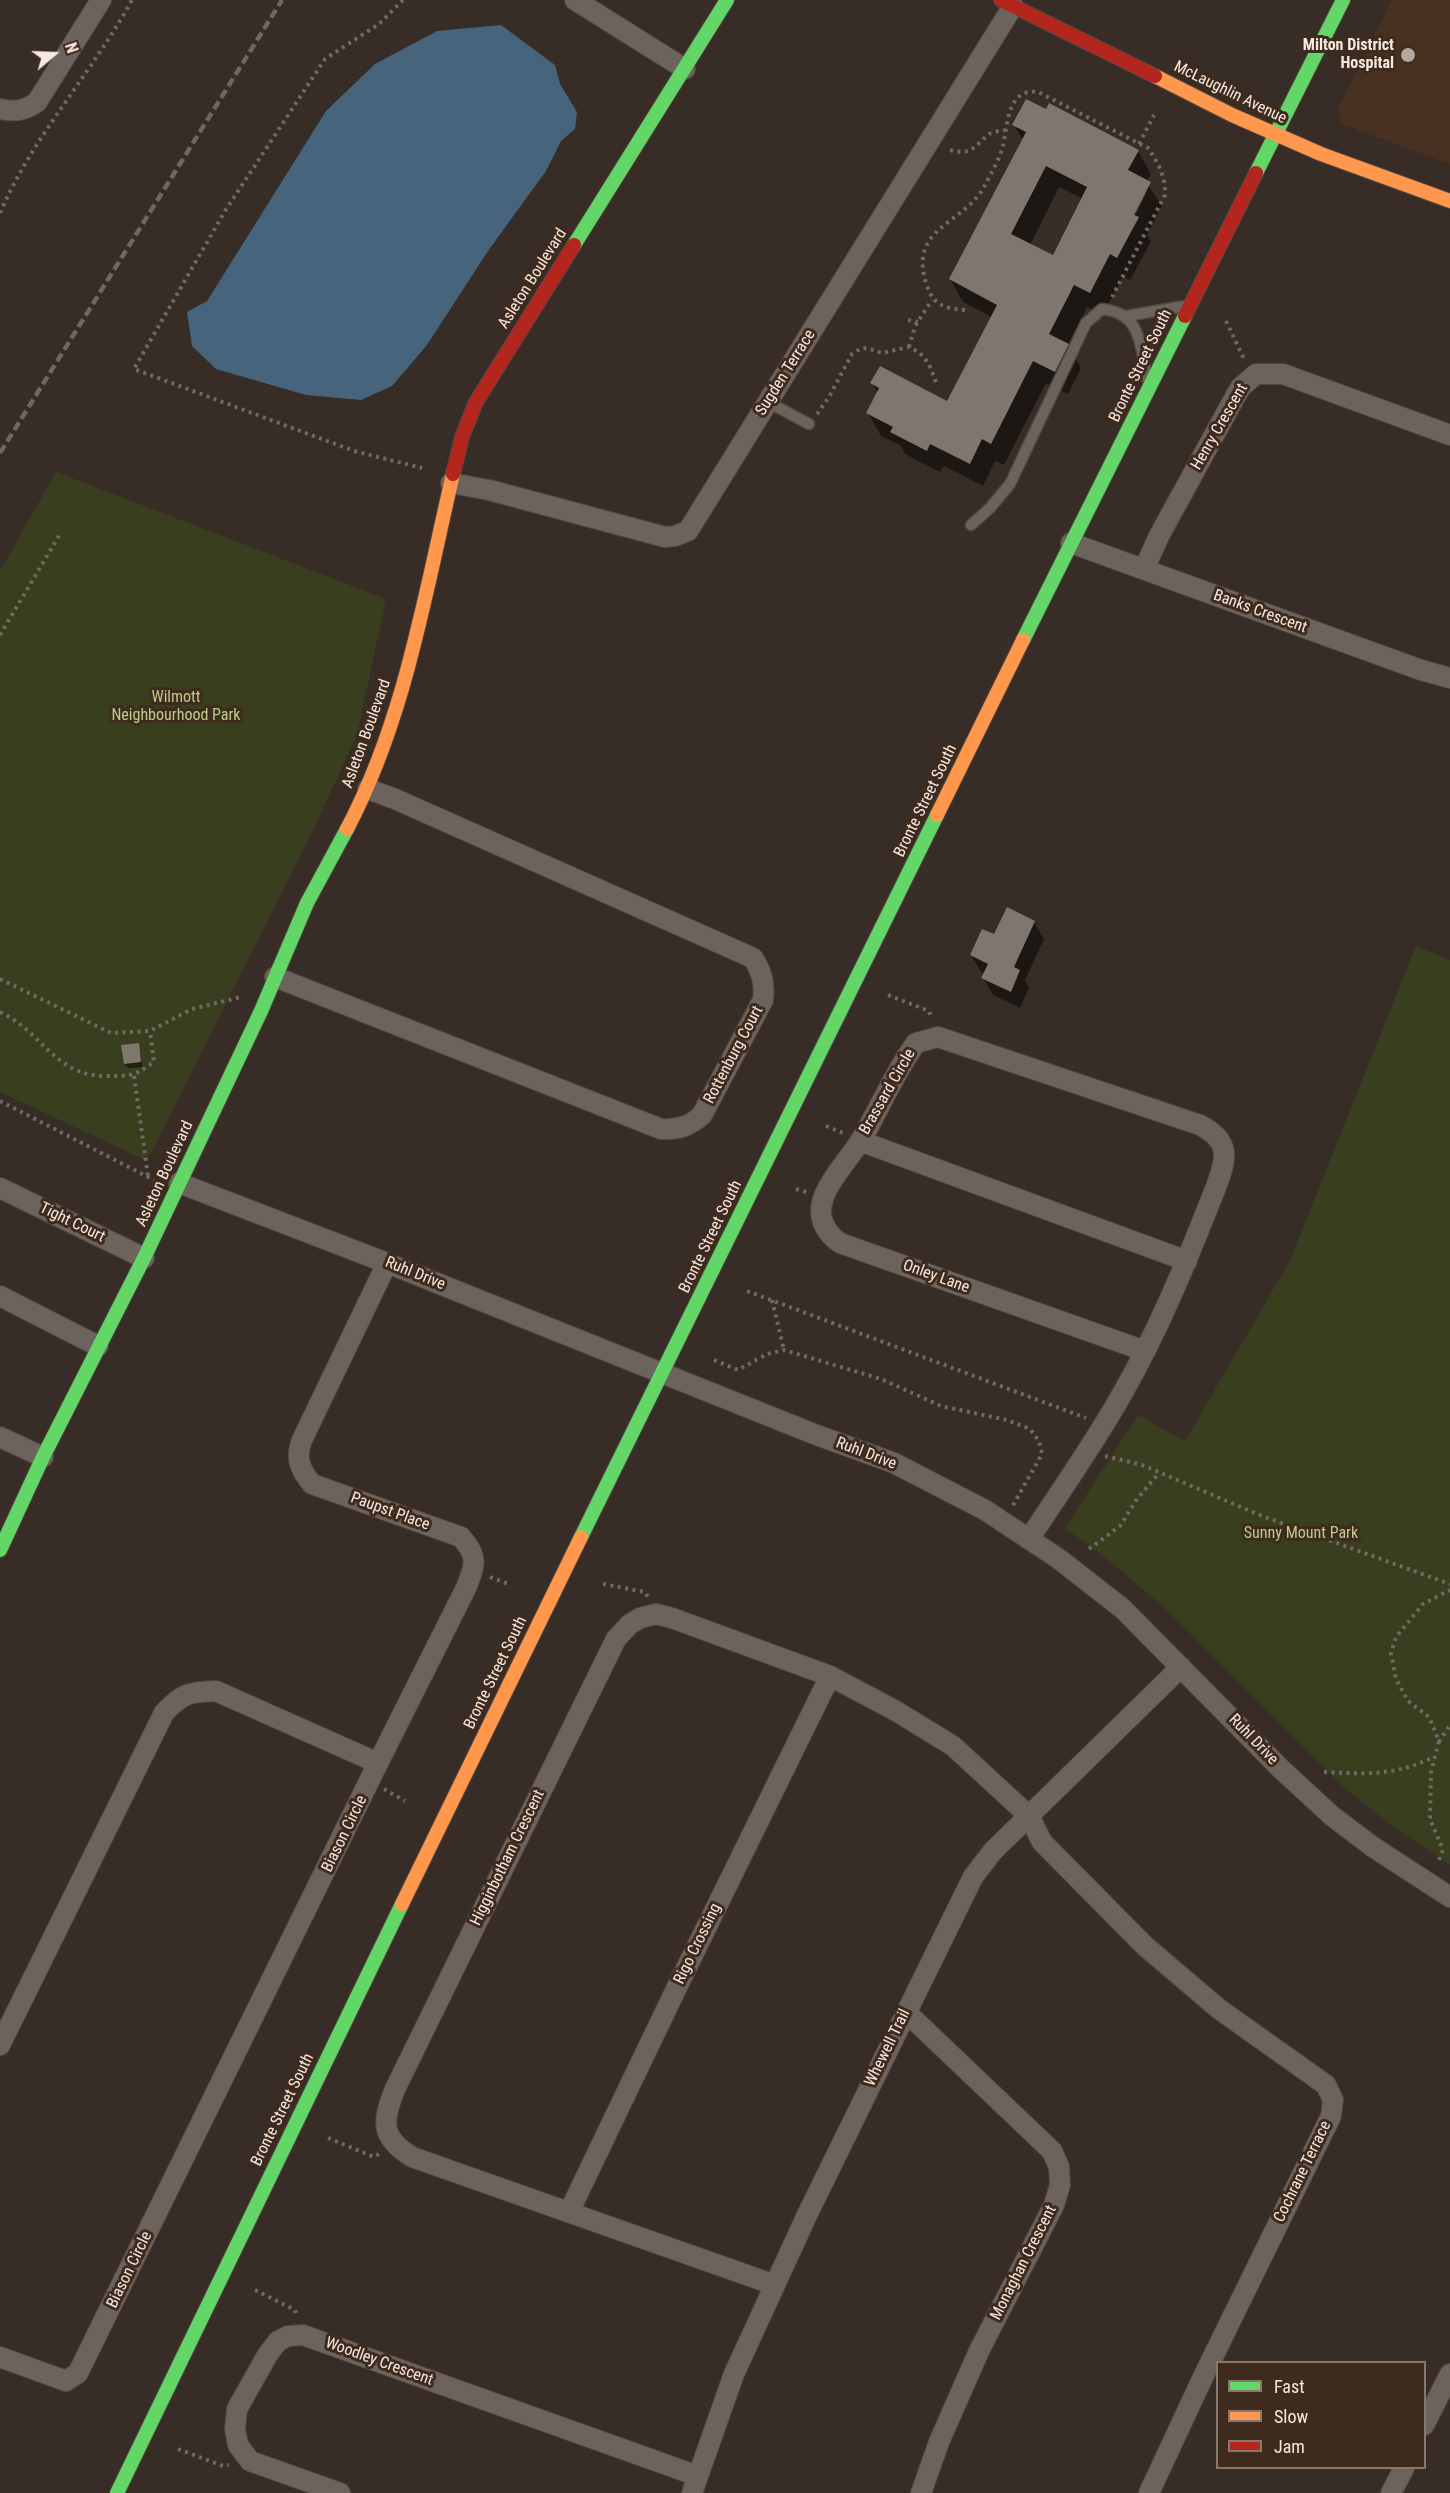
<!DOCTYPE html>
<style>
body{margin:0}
#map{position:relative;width:1450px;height:2493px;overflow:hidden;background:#372c26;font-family:"Roboto Condensed",sans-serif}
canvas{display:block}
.legend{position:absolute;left:1216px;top:2361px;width:210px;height:108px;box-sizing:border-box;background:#3f2b1e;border:2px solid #89776c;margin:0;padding:8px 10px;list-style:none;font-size:18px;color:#f7e9e1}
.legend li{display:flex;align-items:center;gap:12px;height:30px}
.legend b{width:30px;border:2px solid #89776c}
.north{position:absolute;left:24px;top:24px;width:60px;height:60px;-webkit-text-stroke:4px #3f2b1e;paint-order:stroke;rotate:71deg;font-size:16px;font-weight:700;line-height:24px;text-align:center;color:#f7e9e1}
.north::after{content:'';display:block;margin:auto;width:21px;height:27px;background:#f7e9e1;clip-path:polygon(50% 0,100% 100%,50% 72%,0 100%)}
</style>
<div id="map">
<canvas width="1450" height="2493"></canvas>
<ul class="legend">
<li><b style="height:8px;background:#63d668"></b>Fast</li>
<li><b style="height:8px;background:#ff974d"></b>Slow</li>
<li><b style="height:8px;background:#b3261e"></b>Jam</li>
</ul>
<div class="north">N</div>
</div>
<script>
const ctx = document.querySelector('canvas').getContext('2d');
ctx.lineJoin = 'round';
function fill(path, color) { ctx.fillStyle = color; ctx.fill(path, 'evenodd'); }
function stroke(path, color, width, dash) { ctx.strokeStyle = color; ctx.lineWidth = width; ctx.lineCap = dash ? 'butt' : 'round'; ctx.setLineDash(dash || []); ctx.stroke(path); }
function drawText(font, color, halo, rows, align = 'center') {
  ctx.font = font + ' "Roboto Condensed",sans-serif'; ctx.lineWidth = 6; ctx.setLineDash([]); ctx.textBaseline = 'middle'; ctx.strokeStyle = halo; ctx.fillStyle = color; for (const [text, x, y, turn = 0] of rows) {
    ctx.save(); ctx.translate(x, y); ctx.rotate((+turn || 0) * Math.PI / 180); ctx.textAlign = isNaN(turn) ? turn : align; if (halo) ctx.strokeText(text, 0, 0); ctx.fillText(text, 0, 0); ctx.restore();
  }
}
fill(new Path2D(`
 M1392,0H1450V164L1341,124L1338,109Z`), '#493122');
fill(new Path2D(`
 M56,472L386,599L357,735L314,828L147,1161L0,1092V571Z
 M1416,946L1450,960V1864L1387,1822L1342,1786L1168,1611L1111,1562L1065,1528L1138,1415L1185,1441L1289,1262Z`), '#393e1f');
fill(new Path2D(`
 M501,25L555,65L560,84L577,112L575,129L561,141L546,171L488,251L427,345L392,386L361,400L306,395L216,369L192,346L187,312L207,301L326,111L375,64L437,31Z`), '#46647c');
fill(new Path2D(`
 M1014,125L1138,151L1151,174L1146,182L1162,206L1147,235L1151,241L1130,280L1123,276L1103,315L1087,307L1068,345L1081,368L1068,394L1046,383L1004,465L995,461L983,486L944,466L940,472L905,454L900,445L881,436L868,413L878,393L872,383L947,403L992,317L963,302L950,279L1023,140ZM1059,187L1083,199L1053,257L1030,245ZM1143,194H1146L1132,222L1129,220Z
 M1034,922L1044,939L1025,980L1029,988L1020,1008L993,995L983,978L985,974L981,972L971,955L995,936Z
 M138,1045L143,1067L128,1068L125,1064Z`), '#0007');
fill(new Path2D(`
 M1026,99L1046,109L1049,103L1139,150L1128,170L1151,182L1134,215L1139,217L1117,258L1110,254L1090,293L1074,285L1049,334L1069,344L1055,372L1033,361L991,444L982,439L970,464L930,444L927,451L890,432L893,427L866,413L879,388L870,383L880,366L947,401L997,305L949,279L1026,132L1012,125ZM1046,166L1087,187L1053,255L1011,234Z
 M1007,907L1035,921L1014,967L1020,970L1011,992L981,978L988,964L970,955L982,929L994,934Z
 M139,1043L141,1062L124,1064L121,1045Z`), '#807670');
const lane = new Path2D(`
 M1126,316L1185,306
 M768,402L809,424
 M971,525L990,508L1010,484L1086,323L1102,309C1142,313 1140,346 1147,378`);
const street = new Path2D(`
 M575,0L685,69
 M0,109C16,112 24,111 37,102L101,0
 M451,483L489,490L665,537L675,536L688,531L1013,6
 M1071,543L1421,670L1450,678
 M1144,569L1159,536L1235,397L1241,387L1256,374H1283L1450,435
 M275,977L661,1129C678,1130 690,1126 702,1115L763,1000C765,984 762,972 753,958L395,799L368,789
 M860,1141L1187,1261
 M179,1183L387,1263L814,1434L894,1463L985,1510L1059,1559L1123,1609L1280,1768L1332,1816L1373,1847L1450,1897
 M0,1188L144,1258
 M0,1296L98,1346
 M0,1437L43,1457
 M1029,1539C1060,1492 1093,1445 1121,1396C1159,1330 1188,1258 1216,1187C1227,1158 1231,1141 1200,1125L938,1037L916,1043C894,1073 880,1108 861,1140C850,1158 826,1183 822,1203C818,1220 827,1234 840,1243L1145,1351
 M378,1763L466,1588C475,1565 479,1557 461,1537L312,1484C300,1470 295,1458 302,1440L387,1263
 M906,2012L1052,2151L1059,2167L1060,2185L1054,2205L979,2351L939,2442L921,2493
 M0,2045L164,1713C182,1693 190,1692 216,1691L378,1763L78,2373L66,2381L0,2357
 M569,2212L678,1985L830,1676
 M775,2285L412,2157C380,2137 382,2122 395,2089L616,1639L630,1624L640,1618L656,1614L672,1618L830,1676L896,1711L953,1746L1029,1816L1042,1842L1145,1946L1219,2009L1326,2085L1333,2100L1331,2116L1204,2375L1149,2493
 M1424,2425L1450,2374
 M340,2493L250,2461L238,2445L235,2429L237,2409L268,2354L278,2341L288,2336L303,2335L698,2476
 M692,2493L734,2374L807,2215L973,1877L993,1851L1181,1667
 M1391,2493L1404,2468`);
const fast = new Path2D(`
 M1256,173L1343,0
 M574,245L727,0
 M1023,640L1185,316
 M581,1537L937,815
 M0,1550L43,1457L144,1258L261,1011L307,903L347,829
 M117,2493L402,1904`);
const slow = new Path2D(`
 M1155,76L1232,115L1321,154L1450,201
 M937,815L1023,640
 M347,829C405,719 425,594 453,474
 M402,1904L581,1537`);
const jam = new Path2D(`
 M1001,0L1155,76
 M1185,316L1256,173
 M453,474L462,437L476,402L574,245`);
stroke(lane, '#514742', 13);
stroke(street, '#514742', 22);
stroke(fast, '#514742', 16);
stroke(slow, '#514742', 16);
stroke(jam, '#514742', 16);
stroke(new Path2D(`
 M403,0L379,24L325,59L225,211L134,369L354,451L422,468
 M1139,144L1154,115
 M950,150C973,156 974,146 989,134C993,132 999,131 1004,130
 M0,213C33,136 92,73 132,0
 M965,310C945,308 934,306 927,286C907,227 962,226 984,187C990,175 1000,159 1003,145C1008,124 1007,88 1038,92L1148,148C1158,162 1166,178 1165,195L1112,297
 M908,320L918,322
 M1226,321L1244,359
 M909,347L915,326L932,300
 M817,414L829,397L852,354L860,349L867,348L882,353L909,347L920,353L929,364L936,382
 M0,635L60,534
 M0,979L111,1033L150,1031L192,1009L241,997
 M888,995L929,1011L932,1019
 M0,1012C42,1031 55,1077 107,1076C132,1076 134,1076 154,1062L150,1031
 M134,1076L148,1176
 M0,1101L154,1180
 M826,1126L843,1133
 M796,1189L806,1192
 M747,1291L1086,1418
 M772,1300L784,1350
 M714,1360L738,1370L767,1354L784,1350L881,1379L941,1406L1007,1420L1030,1429L1039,1441L1042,1454L1012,1507
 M1105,1456L1142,1465L1262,1516L1450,1584
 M1089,1549L1120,1526L1137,1499L1159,1473
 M490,1577L511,1585
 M603,1584L645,1592L648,1597
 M1439,1742L1450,1725
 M1324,1772C1362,1774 1398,1776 1433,1757
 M384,1789L405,1801
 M1439,1860L1443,1850L1430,1819L1431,1772L1439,1741L1429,1717L1408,1701L1396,1679L1391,1653L1396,1637L1423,1604L1450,1590
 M328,2138L374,2157L379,2154
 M255,2290L295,2310L297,2317
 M178,2449L223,2466L229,2465`), '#726964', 4, [3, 4.5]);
stroke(lane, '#6d635d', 10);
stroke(street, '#6d635d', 20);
stroke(fast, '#63d668', 14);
stroke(slow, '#ff974d', 14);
stroke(jam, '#b3261e', 14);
stroke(new Path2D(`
 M0,453L282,0`), '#6e6762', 4.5, [9, 4.5]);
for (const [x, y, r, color] of [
 [1408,55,8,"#b4a7a0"]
]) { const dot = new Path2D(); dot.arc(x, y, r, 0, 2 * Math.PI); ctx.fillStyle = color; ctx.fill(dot); stroke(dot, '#3f2b1e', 2); }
drawText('bold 16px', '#f7e9e1', '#3f2b1e', [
 ["Milton District",1394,46],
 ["Hospital",1394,64]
], 'right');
drawText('16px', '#f7e9e1', '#3f2b1e', [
 ["McLaughlin Avenue",1230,93,26],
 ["Asleton Boulevard",533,279,-58],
 ["Bronte Street South",1141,366,-64],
 ["Sugden Terrace",786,373,-58],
 ["Henry Crescent",1220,427,-60],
 ["Banks Crescent",1260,612,20],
 ["Asleton Boulevard",367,734,-70],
 ["Bronte Street South",926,801,-64],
 ["Rottenburg Court",734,1055,-62],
 ["Brassard Circle",888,1092,-60],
 ["Asleton Boulevard",165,1174,-65],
 ["Tight Court",72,1223,26],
 ["Bronte Street South",711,1237,-64],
 ["Ruhl Drive",415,1274,22],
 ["Onley Lane",936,1277,20],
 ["Ruhl Drive",866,1454,21],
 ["Paupst Place",390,1512,20],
 ["Bronte Street South",496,1673,-64],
 ["Ruhl Drive",1253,1740,46],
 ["Biason Circle",345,1834,-64],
 ["Higginbotham Crescent",508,1858,-64],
 ["Rigo Crossing",698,1944,-64],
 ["Whewell Trail",888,2048,-64],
 ["Bronte Street South",283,2110,-64],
 ["Cochrane Terrace",1303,2172,-64],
 ["Monaghan Crescent",1024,2263,-63],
 ["Biason Circle",130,2270,-64],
 ["Woodley Crescent",379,2362,20]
]);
drawText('16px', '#bbcc8b', '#3f2b1e', [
 ["Wilmott",176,698],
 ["Neighbourhood Park",176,716],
 ["Sunny Mount Park",1301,1534]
]);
</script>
